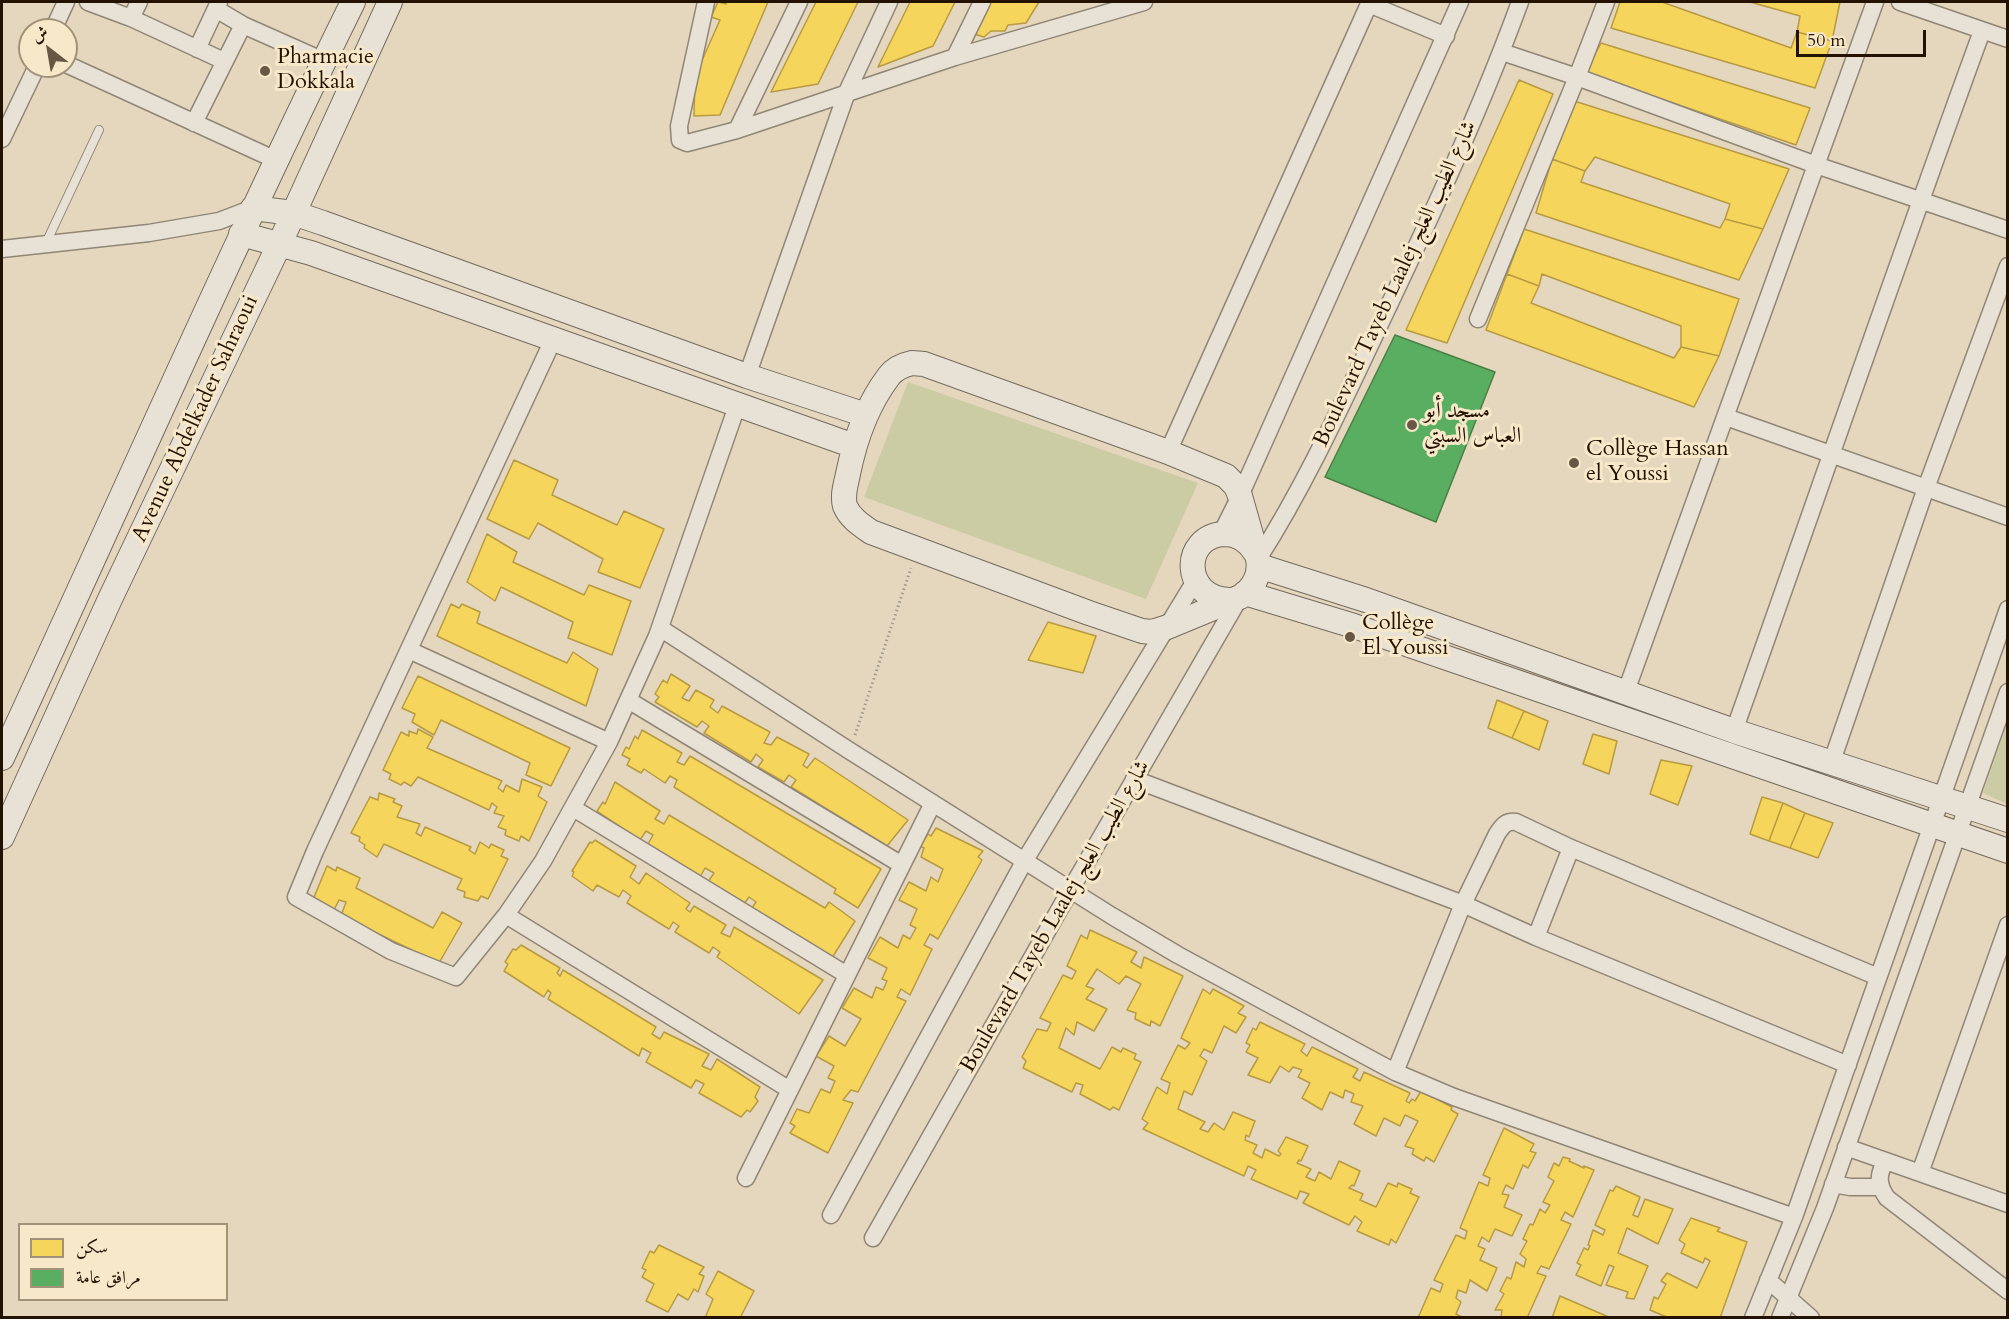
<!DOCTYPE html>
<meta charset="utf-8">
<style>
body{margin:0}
#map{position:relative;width:2009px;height:1319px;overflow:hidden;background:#e5d7be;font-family:Cardo,Amiri,serif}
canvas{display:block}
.frame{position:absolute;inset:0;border:3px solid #231202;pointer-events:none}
.legend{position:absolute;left:18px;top:1223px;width:210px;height:78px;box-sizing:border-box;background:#f8e8ca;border:2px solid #a3927a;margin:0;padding:8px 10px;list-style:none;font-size:18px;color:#231202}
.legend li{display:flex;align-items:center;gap:12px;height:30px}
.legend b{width:30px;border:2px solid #a3927a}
.north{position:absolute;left:18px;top:18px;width:60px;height:60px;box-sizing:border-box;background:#f8e8ca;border:2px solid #a3927a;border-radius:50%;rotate:329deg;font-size:16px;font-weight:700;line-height:24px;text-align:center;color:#231202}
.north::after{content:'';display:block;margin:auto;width:21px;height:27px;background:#675744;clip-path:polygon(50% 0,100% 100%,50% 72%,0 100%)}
.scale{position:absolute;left:1796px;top:30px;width:130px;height:27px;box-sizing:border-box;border:3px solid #231202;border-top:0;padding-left:8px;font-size:18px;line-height:21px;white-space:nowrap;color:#231202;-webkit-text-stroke:4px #f8e8ca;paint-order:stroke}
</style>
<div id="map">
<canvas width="2009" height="1319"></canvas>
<div class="frame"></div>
<ul class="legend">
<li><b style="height:16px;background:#f6d55c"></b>سكن</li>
<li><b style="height:16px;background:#5aae61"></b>مرافق عامة</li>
</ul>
<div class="north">ش</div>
<div class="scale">50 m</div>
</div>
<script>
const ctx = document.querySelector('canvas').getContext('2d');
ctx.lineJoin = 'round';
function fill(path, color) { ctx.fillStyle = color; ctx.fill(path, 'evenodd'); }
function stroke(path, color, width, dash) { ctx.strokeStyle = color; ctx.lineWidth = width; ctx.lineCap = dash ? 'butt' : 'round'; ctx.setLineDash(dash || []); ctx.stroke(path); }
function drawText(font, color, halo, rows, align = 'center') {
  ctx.font = font + ' Cardo,Amiri,serif'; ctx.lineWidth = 6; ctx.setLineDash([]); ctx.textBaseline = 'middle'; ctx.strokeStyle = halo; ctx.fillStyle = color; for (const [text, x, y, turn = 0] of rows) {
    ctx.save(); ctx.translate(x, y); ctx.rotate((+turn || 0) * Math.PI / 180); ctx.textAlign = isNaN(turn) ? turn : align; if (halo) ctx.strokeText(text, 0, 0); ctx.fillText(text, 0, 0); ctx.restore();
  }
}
fill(new Path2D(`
 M908,382L1198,483L1146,599L864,497Z
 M2007,723V804L1983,793Z`), '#cbcba4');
const homes = new Path2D(`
 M718,2L726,4L727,2H768L720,115L694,116L695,76L720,20L711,17Z
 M816,2H858L818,84L771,92Z
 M910,2H955L933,46L878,67Z
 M990,2H1039L1026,23L1008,25L1005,31H991L984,37L974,34Z
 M1620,2H1662L1791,48L1797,32L1832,41L1815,88L1611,28Z
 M1750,2H1840L1832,41L1797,32L1800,16Z
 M1601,43L1810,108L1796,145L1585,73Z
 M1519,80L1553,94L1447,343L1406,330Z
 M1571,100L1789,169L1763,229L1725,219L1730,204L1595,157L1585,171L1552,159Z
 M1552,159L1585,171L1581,182L1720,228L1725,219L1763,229L1739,280L1536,213Z
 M1524,229L1739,299L1719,356L1681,347V326L1542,274L1539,286L1507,274Z
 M1507,274L1539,286L1531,303L1674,358L1681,347L1719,356L1694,407L1486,330Z
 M514,460L558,480L552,495L617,525L624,511L664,529L640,588L598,572L603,559L538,523L529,539L487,519Z
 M487,534L517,552L513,562L584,595L589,585L631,601L612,655L568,638L573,622L501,587L495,601L467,582Z
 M451,604L459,608L462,604L480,612L477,623L567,663L573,652L598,669L586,706L437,636Z
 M1048,622L1096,636L1083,673L1028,660Z
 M671,674L690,686L682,698L689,701L696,690L714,700L710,707L718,713L722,706L770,732L764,743L771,745L777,737L809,754L803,765L807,768L815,758L908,820L887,846L791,787L796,780L789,775L784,782L758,767L763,760L756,754L751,762L704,733L709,726L702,721L697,727L655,702L659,697L655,694L663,680L667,683Z
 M418,676L570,748L551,786L526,775L530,763L441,720L434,735L412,722L415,714L402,708Z
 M1497,700L1524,711L1512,738L1488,728Z
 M1524,711L1548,721L1539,750L1512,738Z
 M418,729L433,737L427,748L502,781L498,788L503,792L506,785L519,792L522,779L542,787L538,796L547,802L529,841L521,836L519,841L505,835L506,830L498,827L504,816L494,813L497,807L492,803L489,810L418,777L411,786L404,782L401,785L389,779L391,774L383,770L401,732L409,736V731L417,734Z
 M642,730L682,753L677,762L684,765L690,756L881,869L858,908L834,893L836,889L674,787L677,780L670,776L665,783L644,769L641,773L627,765L630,759L622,755L626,747L629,749L635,736L638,739Z
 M1593,734L1617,741L1609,774L1583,764Z
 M1661,760L1692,766L1678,805L1650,794Z
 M615,782L660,811L655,819L664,824L669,815L825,908L829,902L855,921L832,958L752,908L756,902L749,897L744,904L708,882L714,873L705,868L700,877L648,844L653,835L646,831L640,840L597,811L603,802L605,804Z
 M379,793L395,799L393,802L402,806L397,817L420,824L416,833L421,836L425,827L471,847L469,850L475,854L480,842L489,848L491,844L504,850L501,856L508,859L488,899L481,896L478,901L464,897L465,892L457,889L462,879L384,844L377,857L364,848L365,845L359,841L360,837L351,833L370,797L378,800Z
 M1762,797L1783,803L1769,841L1750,834Z
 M1783,803L1805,813L1790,848L1769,841Z
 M1805,813L1833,823L1818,858L1790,848Z
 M936,828L983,851L978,857L982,860L938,939L930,934L924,945L932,949L910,995L901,989L897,997L906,1001L858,1092L851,1090L843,1100L853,1103L828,1153L790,1133L795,1126L790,1123L797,1109L809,1113L821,1089L830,1093L835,1081L828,1078L834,1066L816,1056L829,1036L845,1046L861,1019L842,1008L854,988L872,998L876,987L883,990L887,981L882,979L887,968L868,958L880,937L898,948L903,935L910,939L916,928L910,925L917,909L899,900L909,882L926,891L931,877L938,882L943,869L921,857L924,848L920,846L928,834L931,836Z
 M595,840L636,866L630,877L639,884L646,873L690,903L686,909L690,912L694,906L726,925L721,933L730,937L734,927L823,980L799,1014L717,957L720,952L713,947L709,953L675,932L679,926L673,922L669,929L627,903L631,896L623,890L619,897L597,885L593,891L572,876L574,872L572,871L590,842L592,843Z
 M327,866L336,871L337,867L360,878L356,888L433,928L442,912L462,923L439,963L341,916L346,902L339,900L333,912L312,902Z
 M1090,930L1137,952L1131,962L1141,968L1144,957L1183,976L1160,1026L1151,1021L1150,1026L1135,1019L1136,1013L1127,1010L1141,984L1126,976L1119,984L1097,969L1086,986L1094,989L1086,999L1107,1009L1094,1031L1077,1022L1074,1035L1066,1028L1059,1048L1100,1069L1112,1047L1121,1052L1123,1048L1136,1054L1134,1059L1141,1062L1119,1110L1113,1107L1110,1110L1080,1094L1083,1085L1076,1083L1072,1092L1023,1068L1026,1061L1022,1057L1037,1029L1047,1031L1051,1023L1040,1018L1063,975L1072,979L1076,971L1067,966L1081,935L1087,939Z
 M521,945L560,968L557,973L560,976L563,970L656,1027L652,1034L660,1039L664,1032L709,1054L702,1066L711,1070L717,1059L760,1087L755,1097L758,1101L750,1112L747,1110L741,1117L699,1093L704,1084L696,1080L691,1088L646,1062L651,1053L642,1048L639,1056L548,999L551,993L548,990L544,997L504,971L508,964L505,962L513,949L516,950Z
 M1203,989L1210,994L1213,989L1244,1006L1238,1013L1246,1017L1236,1033L1224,1026L1212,1053L1204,1049L1200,1056L1207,1061L1192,1095L1184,1091L1178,1109L1205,1122L1200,1129L1208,1132L1214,1123L1224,1130L1233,1112L1255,1121L1249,1137L1246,1135L1245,1140L1257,1145L1253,1153L1262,1158L1265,1149L1279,1156L1281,1154L1278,1151L1286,1137L1308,1146L1301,1161L1299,1160L1297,1163L1311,1169L1306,1177L1315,1181L1319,1172L1331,1179L1339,1161L1360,1171L1354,1186L1352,1185L1349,1188L1363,1194L1360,1200L1376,1207L1388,1183L1397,1187L1398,1183L1412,1189L1410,1193L1419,1197L1396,1243L1391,1239L1389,1245L1357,1231L1362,1222L1355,1216L1349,1225L1303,1203L1309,1194L1300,1191L1297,1199L1251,1179L1256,1170L1248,1166L1244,1176L1143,1129L1148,1123L1142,1119L1157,1087L1167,1094L1170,1083L1161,1079L1178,1045L1185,1049L1190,1043L1181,1038Z
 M1260,1022L1305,1044L1301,1051L1307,1056L1312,1047L1358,1069L1353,1077L1360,1081L1364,1072L1410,1093L1406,1101L1409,1103L1412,1099L1415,1101L1421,1091L1452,1107L1451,1110L1458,1114L1434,1162L1426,1157L1424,1161L1412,1154L1414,1149L1405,1146L1418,1121L1405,1115L1400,1126L1384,1118L1376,1136L1354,1124L1363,1106L1351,1102L1354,1094L1345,1090L1343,1098L1330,1092L1322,1110L1302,1098L1310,1083L1298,1077L1302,1070L1293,1067L1289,1072L1280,1066L1270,1083L1248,1075L1258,1058L1246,1052L1250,1045L1246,1043L1253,1028L1256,1030Z
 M1504,1128L1534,1144L1530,1151L1536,1153L1528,1168L1523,1165L1513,1189L1506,1185L1502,1194L1509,1195L1504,1207L1522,1215L1512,1236L1495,1229L1489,1242L1482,1237L1478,1246L1485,1249L1480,1260L1497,1268L1487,1291L1470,1280L1466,1293L1458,1290L1456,1298L1461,1302L1456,1314L1464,1318H1418L1431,1288L1440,1292L1443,1284L1434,1280L1456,1235L1465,1239L1467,1231L1460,1228L1479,1182L1488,1186L1490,1178L1483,1175Z
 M1563,1157L1570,1159L1569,1161L1584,1168V1166L1594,1170L1573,1217L1565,1212L1561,1220L1571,1224L1549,1269L1541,1266L1537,1273L1546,1276L1527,1318H1501L1502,1310H1495L1504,1294L1500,1291L1507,1277L1511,1279L1516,1262L1524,1267L1526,1259L1520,1254L1527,1241L1523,1239L1530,1224L1533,1225L1540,1209L1545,1213L1550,1205L1543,1202L1554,1181L1548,1177L1554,1163L1559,1166Z
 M1616,1186L1640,1197L1633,1215L1638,1217L1645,1199L1673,1209L1658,1244L1627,1228L1618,1253L1648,1266L1634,1299L1626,1298L1628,1292L1606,1285L1614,1267L1609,1265L1601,1286L1576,1275L1581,1265L1577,1263L1584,1248L1588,1250L1590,1246L1588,1245L1593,1230L1603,1235L1605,1230L1595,1225L1610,1190L1613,1191Z
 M1691,1218L1720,1228L1717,1231L1747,1242L1720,1318H1669L1650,1310L1654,1297L1658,1299L1666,1284L1661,1281L1667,1273L1697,1288L1710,1261L1705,1258L1703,1263L1681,1253L1685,1244L1679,1240Z
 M659,1245L704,1267L699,1274L704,1276L698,1292L694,1289L688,1300L678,1294L668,1312L646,1301L654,1284L642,1277L646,1270L642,1268L650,1251L654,1253Z
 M718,1271L754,1291L740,1318H705L713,1299L706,1294Z
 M1560,1296L1611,1318H1552Z`);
fill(homes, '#f6d55c');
stroke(homes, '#b79a41', 1.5);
const public = new Path2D(`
 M1395,335L1495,372L1436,522L1325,477Z`);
fill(public, '#5aae61');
stroke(public, '#4a7f44', 1.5);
const lane = new Path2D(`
 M46,243L99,130`);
const street = new Path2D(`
 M88,2L131,18L224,61
 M706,2L679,126L680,140L687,143L737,130L955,57L1144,2
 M1900,2L2008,39
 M216,9L243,25L324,61
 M131,18L139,2
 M53,30L66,2
 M197,49L219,2
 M1502,52L1577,77L1816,165L2008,230
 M955,57L982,2
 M66,64L276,160
 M194,123L243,25
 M737,130L799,2
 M2,139L37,66
 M2,249L149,233L219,221L253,208
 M1478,319L1577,77L1606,2
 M553,340L315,851L296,897L391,951L456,977L506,915L543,861L609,742L657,636L737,406
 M747,376L847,92L889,2
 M1726,417L2008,517
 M1168,452L1369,4L1446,36
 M1221,534L1240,496L1460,2
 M1258,559C1306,484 1343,402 1381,322C1431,217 1480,111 1520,2
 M660,628L850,751L1112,916L1178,955L1395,1072L1454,1097L1794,1217
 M409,650L609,742
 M1625,694L1875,2
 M628,700L902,865
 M1734,731C1817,497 1897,263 1982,31
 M1831,764L1926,488L2008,266
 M1134,779L1463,904L1536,937L1848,1065
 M573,808L847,975
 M506,915L790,1090
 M1536,937L1571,848
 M1395,1072L1463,904L1497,834C1503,825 1506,821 1516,822L1571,848L1878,977
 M1846,1147L2008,1204
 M1886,1161C1877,1175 1878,1185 1887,1198L2008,1291
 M1920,1173L2008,925
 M746,1178L933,803
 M1833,1184L1850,1187H1879
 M831,1215L1025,860L1195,581
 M873,1238L1071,889L1240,597
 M1768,1280L1811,1318
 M1753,1318L1794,1217L2008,609
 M1780,1318L1825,1208L2008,692`);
const secondary = new Path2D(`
 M253,208L293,213L323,223L747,376L866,415
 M241,234L311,253L854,446
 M912,363L924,364L1168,452L1226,476L1236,486L1240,496L1258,559C1261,575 1253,589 1240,597L1165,628L1152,632L1142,631L1089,613L871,532C861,525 850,518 845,506C842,495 846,484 848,474C855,439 867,405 889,376C895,368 903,365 912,363Z
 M1259,566L1366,600L1734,731L2008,820
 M1245,593L1354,626L2008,851
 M1230,600C1181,599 1181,535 1225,534C1239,534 1248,541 1255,552
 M2,758C119,506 230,251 353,2
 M2,837L110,599L280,243L390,2`);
stroke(lane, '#908676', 10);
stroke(street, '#908676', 19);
stroke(secondary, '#746b5d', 26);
stroke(new Path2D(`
 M855,735L911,568`), '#a29b8f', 3, [1.5, 3]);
stroke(lane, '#e8e1d5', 8);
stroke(street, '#e8e1d5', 16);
stroke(secondary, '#e8e1d5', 24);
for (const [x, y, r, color] of [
 [265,71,6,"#675744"],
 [1412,425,6,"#675744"],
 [1574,463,6,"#675744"],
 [1350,637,6,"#675744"]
]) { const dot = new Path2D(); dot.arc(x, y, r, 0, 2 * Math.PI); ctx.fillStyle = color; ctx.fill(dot); stroke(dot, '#f8e8ca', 2); }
drawText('22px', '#231202', '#f8e8ca', [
 ["Pharmacie",277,58],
 ["Dokkala",277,83],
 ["مسجد أبو",1424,412],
 ["العباس السبتي",1424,437],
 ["Collège Hassan",1586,450],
 ["el Youssi",1586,475],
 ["Collège",1362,624],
 ["El Youssi",1362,649]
], 'left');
drawText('22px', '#231202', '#f8e8ca', [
 ["Boulevard Tayeb Laalej شارع الطيب العلج",1396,284,-65],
 ["Avenue Abdelkader Sahraoui",196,419,-65],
 ["Boulevard Tayeb Laalej شارع الطيب العلج",1056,917,-60]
]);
</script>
